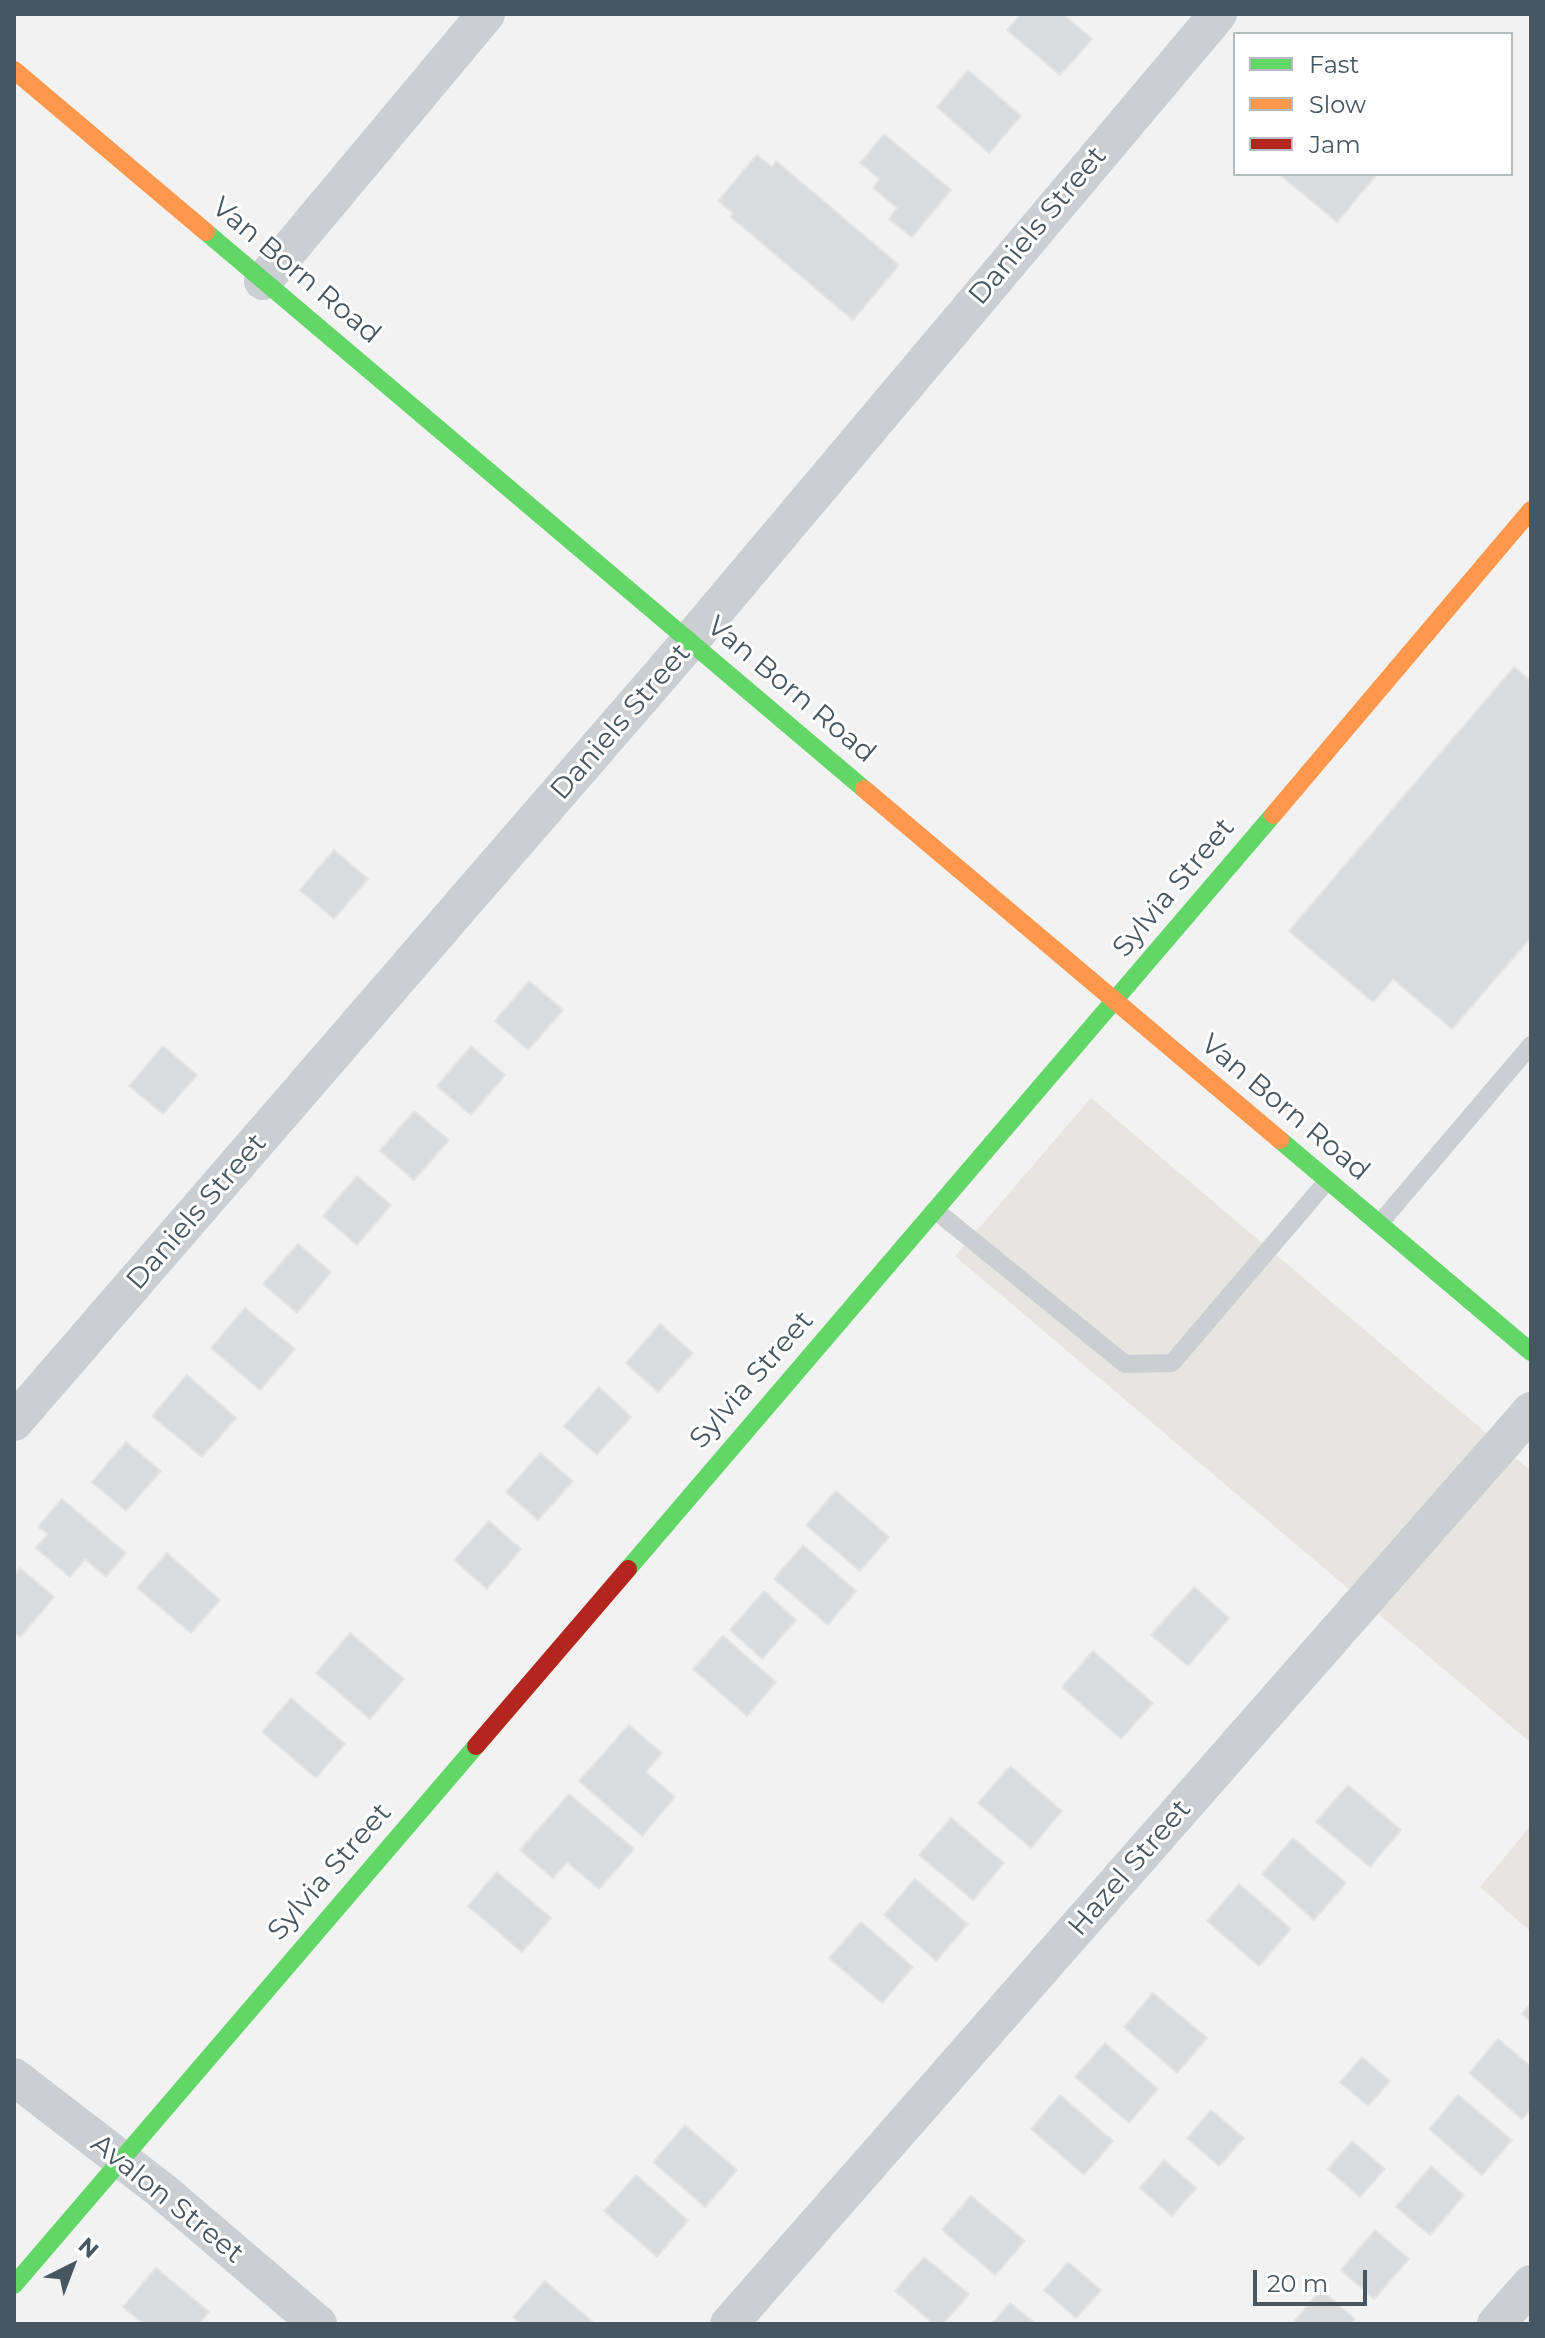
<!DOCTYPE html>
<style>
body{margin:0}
#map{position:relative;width:1545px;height:2338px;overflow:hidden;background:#f3f2f2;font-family:Montserrat,sans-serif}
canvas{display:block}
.frame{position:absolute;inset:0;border:16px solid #475761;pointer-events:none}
.legend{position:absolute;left:1233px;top:32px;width:280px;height:144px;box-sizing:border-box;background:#fff;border:2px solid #b5bcc0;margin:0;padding:10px 14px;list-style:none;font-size:24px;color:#475761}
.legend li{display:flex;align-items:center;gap:16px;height:40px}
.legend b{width:40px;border:2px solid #b5bcc0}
.north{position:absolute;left:32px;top:2226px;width:80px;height:80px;-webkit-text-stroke:6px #fff;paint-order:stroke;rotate:42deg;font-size:22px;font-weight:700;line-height:32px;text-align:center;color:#475761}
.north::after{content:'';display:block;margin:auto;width:28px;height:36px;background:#475761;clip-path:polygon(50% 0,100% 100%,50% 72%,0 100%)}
.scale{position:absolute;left:1253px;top:2270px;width:114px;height:36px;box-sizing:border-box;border:4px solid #475761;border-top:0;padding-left:10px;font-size:24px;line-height:28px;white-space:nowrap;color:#475761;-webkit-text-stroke:6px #fff;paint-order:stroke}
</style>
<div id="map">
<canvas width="1545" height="2338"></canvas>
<div class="frame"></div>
<ul class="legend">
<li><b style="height:10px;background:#63d668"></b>Fast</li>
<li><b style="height:10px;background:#ff974d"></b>Slow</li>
<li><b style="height:10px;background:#b3261e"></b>Jam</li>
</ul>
<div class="north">N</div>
<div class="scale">20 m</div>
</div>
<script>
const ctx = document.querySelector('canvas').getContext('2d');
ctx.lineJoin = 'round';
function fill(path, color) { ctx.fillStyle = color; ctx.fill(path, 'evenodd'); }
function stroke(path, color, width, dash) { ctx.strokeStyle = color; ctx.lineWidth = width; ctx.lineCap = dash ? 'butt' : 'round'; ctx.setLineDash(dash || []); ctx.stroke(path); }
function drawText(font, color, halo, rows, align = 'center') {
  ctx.font = font + ' Montserrat,sans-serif'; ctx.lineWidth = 6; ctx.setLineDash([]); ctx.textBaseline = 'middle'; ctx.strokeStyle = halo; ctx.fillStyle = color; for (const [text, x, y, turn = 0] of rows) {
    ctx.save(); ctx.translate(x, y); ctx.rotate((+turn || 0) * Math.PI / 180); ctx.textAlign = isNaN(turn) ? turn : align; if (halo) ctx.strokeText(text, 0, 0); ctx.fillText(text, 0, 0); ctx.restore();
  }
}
fill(new Path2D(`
 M1091,1098L1531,1471V1743L955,1256Z
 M1531,1825V1932L1480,1887Z`), '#e7e5e0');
const building = new Path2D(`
 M1021,14H1063L1092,39L1060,75L1007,30Z
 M968,70L1021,116L989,153L937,107Z
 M884,134L951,190L912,237L889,219L897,208L873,188L880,179L860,163Z
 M757,155L772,167L776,161L899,265L853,320L731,217L733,213L718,201Z
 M1279,174H1377L1337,222Z
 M1514,667L1531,681V937L1452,1029L1393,979L1373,1002L1289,931Z
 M334,850L368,879L334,919L300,890Z
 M529,981L563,1010L528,1050L495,1021Z
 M163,1046L197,1075L163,1114L129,1086Z
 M471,1046L505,1075L471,1115L437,1086Z
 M414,1111L449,1140L414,1180L380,1151Z
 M357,1176L391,1205L357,1245L323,1216Z
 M298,1244L331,1272L297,1313L263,1284Z
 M245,1308L295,1349L260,1390L211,1348Z
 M660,1324L693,1353L658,1392L626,1363Z
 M187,1375L236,1418L202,1457L152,1416Z
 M599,1387L631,1417L597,1455L564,1426Z
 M126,1442L161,1471L126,1511L92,1482Z
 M540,1453L573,1481L538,1520L506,1492Z
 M836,1491L889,1537L860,1571L806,1525Z
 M62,1499L126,1553L106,1577L85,1559L70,1577L36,1548L48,1534L38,1527Z
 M489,1521L521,1549L487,1589L454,1560Z
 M803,1545L856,1591L828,1625L774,1579Z
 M167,1553L220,1600L191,1633L137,1588Z
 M20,1568L54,1597L20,1637L14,1632V1575Z
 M1194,1587L1229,1618L1188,1666L1151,1635Z
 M764,1591L796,1620L762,1659L730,1630Z
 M350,1633L404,1679L370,1719L316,1673Z
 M723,1636L776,1682L747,1716L693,1669Z
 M1093,1651L1153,1703L1121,1739L1062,1687Z
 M291,1698L345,1744L316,1778L262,1732Z
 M629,1725L662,1753L646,1772L675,1797L642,1836L579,1781Z
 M1010,1766L1062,1811L1031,1848L978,1803Z
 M1348,1785L1401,1830L1370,1867L1316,1822Z
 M569,1794L634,1849L599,1889L567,1862L553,1878L520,1850Z
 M951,1818L1004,1863L973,1900L919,1855Z
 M1293,1838L1346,1883L1314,1920L1262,1874Z
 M497,1872L551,1918L522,1952L468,1906Z
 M915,1879L968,1924L936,1961L884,1915Z
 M1239,1884L1291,1929L1259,1966L1207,1921Z
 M861,1922L913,1967L882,2003L829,1958Z
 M1153,1993L1207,2038L1177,2073L1124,2027Z
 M1531,2004V2022L1522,2014Z
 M1498,2039L1531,2067V2109L1522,2119L1469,2073Z
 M1105,2043L1158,2089L1129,2123L1075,2077Z
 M1362,2057L1390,2081L1368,2106L1340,2082Z
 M1060,2095L1113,2141L1084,2175L1031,2129Z
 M1458,2095L1512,2140L1482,2175L1429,2129Z
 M1211,2110L1244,2138L1219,2166L1187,2138Z
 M685,2125L737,2170L705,2207L653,2162Z
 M1352,2141L1385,2169L1360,2197L1328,2169Z
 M1164,2160L1196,2188L1172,2216L1140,2188Z
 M1431,2166L1464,2195L1430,2235L1396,2207Z
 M636,2175L688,2220L657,2257L604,2211Z
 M971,2196L1025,2241L995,2275L942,2230Z
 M1375,2230L1409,2259L1374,2299L1341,2270Z
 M924,2257L969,2294L943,2324H934L895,2291Z
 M1068,2262L1101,2290L1076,2318L1044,2290Z
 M156,2268L209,2312L199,2324H144L123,2307Z
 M545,2281L595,2324H521L513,2317Z
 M1321,2290L1355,2319L1351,2324H1292Z
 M1010,2303L1036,2324H992Z`);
fill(building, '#dadbdc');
stroke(building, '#e4e4e5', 2);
stroke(new Path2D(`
 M935,1210L1125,1364L1172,1363L1328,1180
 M1379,1224L1531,1045`), '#cbcfd2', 18);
stroke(new Path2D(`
 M263,281L486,14
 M14,1422L690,641L1218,14
 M14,2077L161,2190L318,2324
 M729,2324L1531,1411
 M1496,2324L1531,2284`), '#cbcfd2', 38);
stroke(new Path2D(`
 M206,232L864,789
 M1280,1140L1531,1352
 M628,1569L1273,815
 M14,2285L476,1746`), '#63d668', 18);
stroke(new Path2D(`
 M14,70L206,232
 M864,789L1280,1140
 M1273,815L1531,510`), '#ff974d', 18);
stroke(new Path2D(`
 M476,1746L628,1569`), '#b3261e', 18);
drawText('28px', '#475761', '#fff', [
 ["Daniels Street",1038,226,-50],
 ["Van Born Road",296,271,40],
 ["Van Born Road",791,690,40],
 ["Daniels Street",621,722,-49],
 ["Sylvia Street",1174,888,-50],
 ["Van Born Road",1285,1108,40],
 ["Daniels Street",197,1212,-49],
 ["Sylvia Street",752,1380,-49],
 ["Hazel Street",1130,1868,-49],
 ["Sylvia Street",330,1872,-49],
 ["Avalon Street",167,2199,39]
]);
</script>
